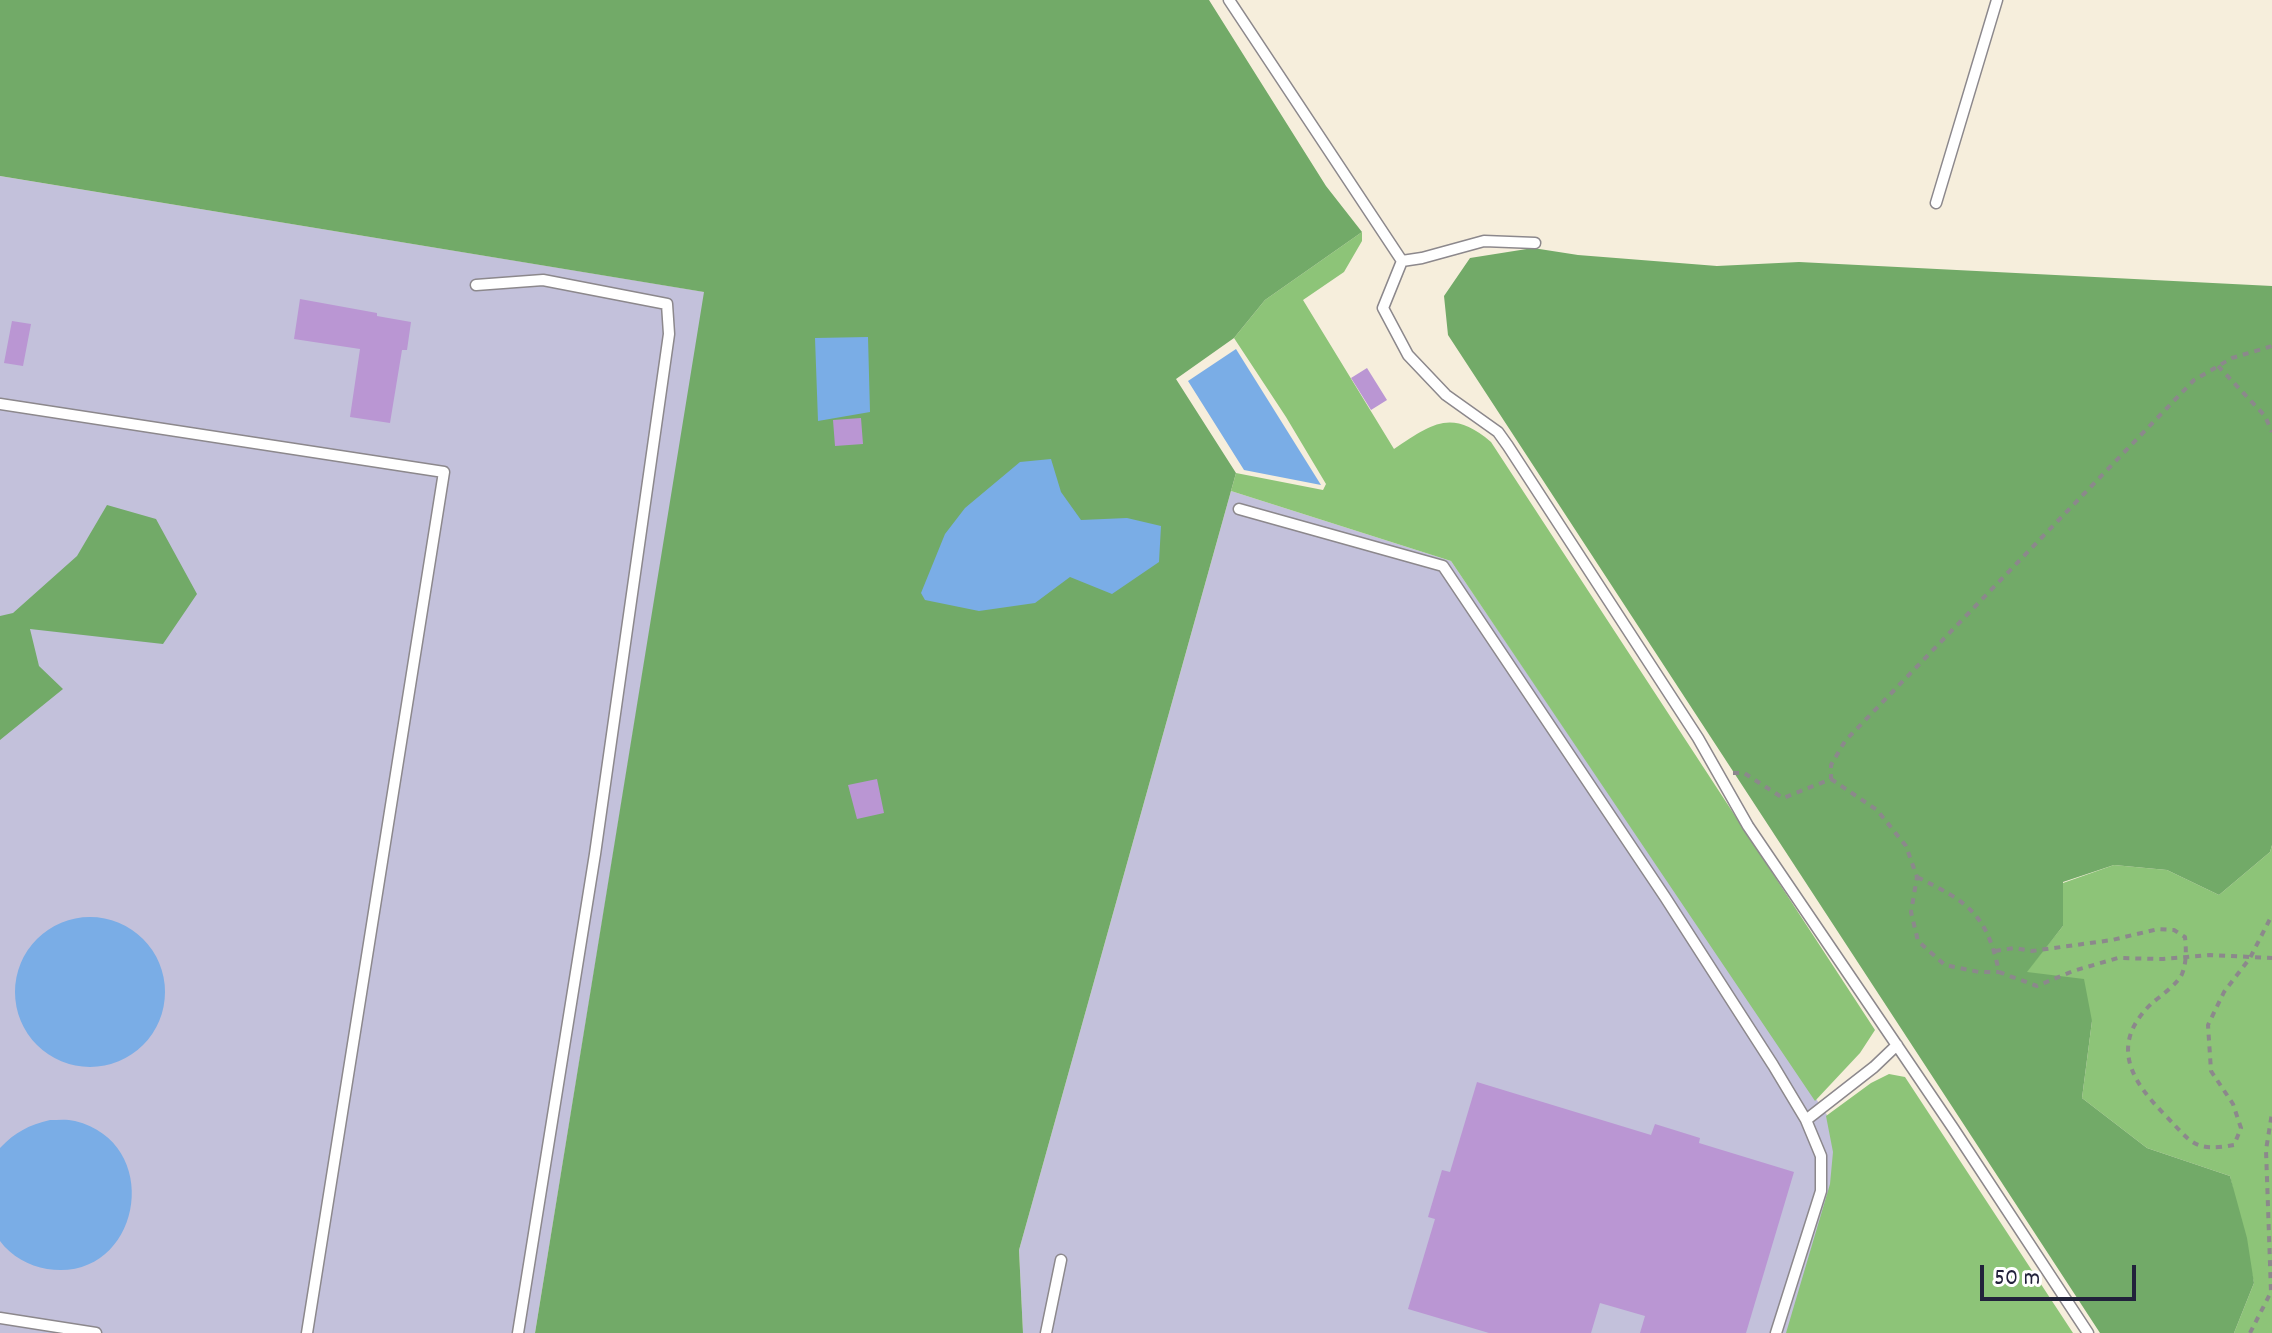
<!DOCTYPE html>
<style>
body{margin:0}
#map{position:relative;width:2272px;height:1333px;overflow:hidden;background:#f6eedc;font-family:Dekko,sans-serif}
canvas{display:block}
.scale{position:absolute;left:1980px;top:1265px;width:156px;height:36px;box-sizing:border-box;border:4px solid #22223b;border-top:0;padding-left:10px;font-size:24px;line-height:28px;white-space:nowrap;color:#22223b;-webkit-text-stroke:6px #fff;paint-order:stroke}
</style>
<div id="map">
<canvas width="2272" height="1333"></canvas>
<div class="scale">50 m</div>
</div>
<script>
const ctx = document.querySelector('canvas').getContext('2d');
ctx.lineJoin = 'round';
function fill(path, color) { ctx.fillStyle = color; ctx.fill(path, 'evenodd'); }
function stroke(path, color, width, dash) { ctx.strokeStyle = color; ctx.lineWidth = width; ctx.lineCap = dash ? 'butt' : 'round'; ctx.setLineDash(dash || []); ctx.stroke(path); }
fill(new Path2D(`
 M0,176L705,292L535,1333H0Z
 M1231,491L1451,561L1846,1143L1791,1333H1023L1019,1250Z`), '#c3c1db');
fill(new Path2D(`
 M1362,232V241L1344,272L1303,300L1394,449C1432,424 1451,408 1491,442L1875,1030L1860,1053L1815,1101L1451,561L1231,491L1236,473L1323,490L1326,484L1286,417L1234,338L1265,300Z
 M2272,845V1333H2234L2254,1283L2230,1176L2147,1148L2082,1098L2092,1021L2026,972L2063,926V883L2114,865L2167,870L2219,895L2270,852Z
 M1889,1074L1905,1077L2073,1333H1786L1830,1184L1833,1152L1826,1116L1871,1083Z`), '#8dc478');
fill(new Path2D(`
 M0,0H1209L1326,186L1362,232L1265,300L1234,338L1176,379L1236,473L1019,1250L1023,1333H535L704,292L0,176Z
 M1533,248L1578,255L1717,266L1799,262L2272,286V845L2270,852L2219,895L2167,870L2114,865L2063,882V926L2027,972L2084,979L2092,1021L2082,1098L2147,1148L2230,1176L2247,1238L2254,1283L2234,1333H2100L1448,335L1444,296L1470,258Z
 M107,505L156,519L197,594L163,644L30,629L39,666L63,689L0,740V616L13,613L77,556Z`), '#72aa68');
fill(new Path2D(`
 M868,337L870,412L818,421L815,338Z
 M1236,349L1321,485L1244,470L1188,381Z
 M1051,459L1061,492L1081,520L1127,518L1161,526L1159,562L1112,594L1070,577L1035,603L979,611L925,600L921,593L945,534L965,508L1020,462Z
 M15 992a75 75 0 1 1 150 0a75 75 0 1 1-150 0Z
 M50,1120C58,1120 67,1119 75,1121C167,1144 140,1284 47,1269C29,1266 11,1256 0,1241V1148C15,1132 29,1125 50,1120Z`), '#7aade6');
fill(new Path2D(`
 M300,299L377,313V316L411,322L407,350H402L390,423L350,417L360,349L294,339Z
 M12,321L31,324L23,366L4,363Z
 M1367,368L1387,400L1371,410L1351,378Z
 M861,418L863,444L835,446L833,420Z
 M877,779L884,813L857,819L848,785Z
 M1477,1082L1651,1135L1655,1124L1700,1138L1699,1143L1794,1172L1746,1333H1640L1645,1316L1600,1303L1591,1333H1489L1408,1309L1435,1219L1428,1217L1442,1170L1450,1172Z`), '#ba96d3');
const service = new Path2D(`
 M1229,0L1402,261
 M1936,203L1997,0
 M1535,243L1484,241L1422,258L1402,261L1383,308L1408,355L1446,395L1498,432L1508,446L1698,738L1748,826L1953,1128L2088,1333
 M476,285L543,280L667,304L669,334L595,854L518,1333
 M0,404L444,472L307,1333
 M1239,509L1443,566L1665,897L1773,1065L1806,1120L1821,1156V1191L1776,1333
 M1806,1120L1874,1067L1897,1045
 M0,1318L96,1333
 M1046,1333L1061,1260`);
stroke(service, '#8c888c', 13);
stroke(new Path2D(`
 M2218,366L2265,416L2272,432
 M1733,773H1744L1783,798L1831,779V765L1845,741L2194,380L2232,358L2272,346
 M1831,779L1877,810L1906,846L1917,877L1911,912L1918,941L1945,965L1979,972H1999
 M1917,877C1968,902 1987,914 1999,972L2037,986L2073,971L2118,958L2163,959L2210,955L2272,958
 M1995,951L2014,948L2032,951L2112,940L2158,929L2174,930L2185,937C2186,948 2187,962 2182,974C2177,985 2160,996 2151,1004C2109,1045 2131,1081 2166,1116C2192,1143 2194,1152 2234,1145L2241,1128L2233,1104L2211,1071L2208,1025L2224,992L2250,958L2272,915
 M2250,1333L2271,1292L2266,1150L2272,1113`), '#8c888c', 4, [6, 6]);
stroke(service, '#fff', 10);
</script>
